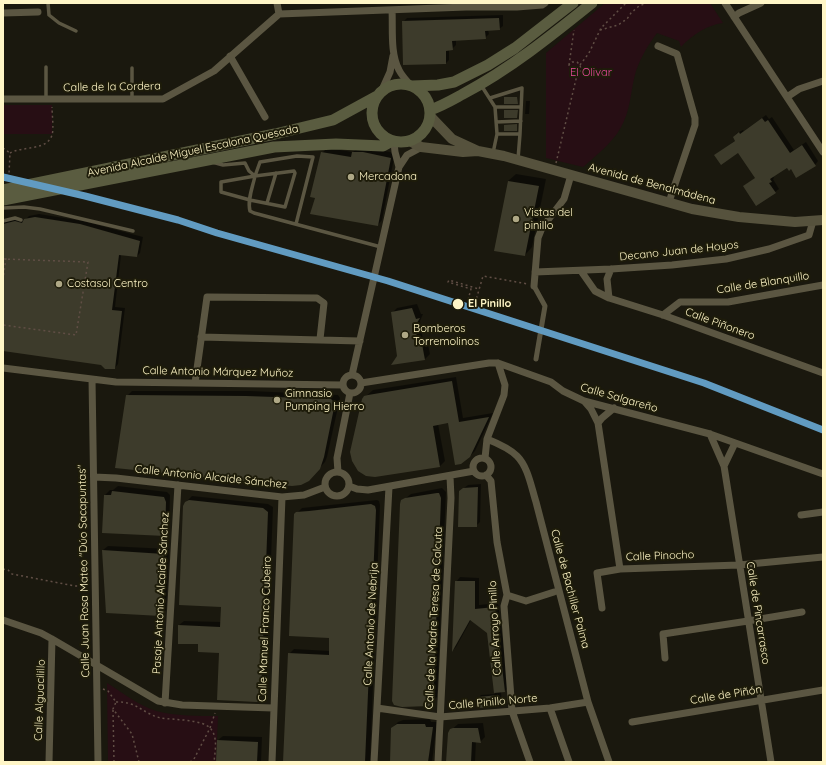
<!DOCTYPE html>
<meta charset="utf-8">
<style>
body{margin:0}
#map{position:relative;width:826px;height:765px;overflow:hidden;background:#1a180e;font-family:Quicksand,sans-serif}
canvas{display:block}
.frame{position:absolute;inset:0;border:4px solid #fff6c7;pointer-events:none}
</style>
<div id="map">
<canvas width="826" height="765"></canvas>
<div class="frame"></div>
</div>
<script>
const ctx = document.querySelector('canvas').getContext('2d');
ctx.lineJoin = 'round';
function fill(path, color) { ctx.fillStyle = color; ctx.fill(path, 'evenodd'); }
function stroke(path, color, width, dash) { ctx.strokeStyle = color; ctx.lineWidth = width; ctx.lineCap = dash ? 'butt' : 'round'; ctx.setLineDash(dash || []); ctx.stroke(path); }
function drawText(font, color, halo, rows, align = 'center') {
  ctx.font = font + ' Quicksand,sans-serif'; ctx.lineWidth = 4; ctx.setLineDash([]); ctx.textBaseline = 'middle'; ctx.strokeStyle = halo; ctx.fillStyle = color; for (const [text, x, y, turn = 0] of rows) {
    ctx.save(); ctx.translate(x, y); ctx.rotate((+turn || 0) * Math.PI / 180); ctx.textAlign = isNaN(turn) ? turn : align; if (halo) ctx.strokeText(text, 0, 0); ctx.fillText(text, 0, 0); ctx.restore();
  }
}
fill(new Path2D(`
 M605,3H710L723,23C707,25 692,35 681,47L679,41L657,33C648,45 641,57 636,71C631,87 631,106 624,121C617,139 598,154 583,167L546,158V53Z
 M3,105H52V134H3Z
 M107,683C123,693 138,705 156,711C176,716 197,716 218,716L216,762H108Z`), '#270e14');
fill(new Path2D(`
 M503,15V26L499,29L488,30L489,34L485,38L456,40V45L452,49H449V60L446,63L403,22L407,18Z
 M526,101H530L529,114H525Z
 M766,115L769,119L772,117L794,150L806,142L818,161L815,165L791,168L787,167L773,176L774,178L773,179L779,189L775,192L744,186L756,178L739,152L715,155L736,140L734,137L737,133L743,130L744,131Z
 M358,147L368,148L395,153L382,220L378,225L316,197L322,153L327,148L353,152Z
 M516,174L546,179L532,247L525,255L508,181Z
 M39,214L83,221L143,237L140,253L137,256L121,255L115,307L125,308L118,364L115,368L102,364L3,350V221L19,218L25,220L29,216Z
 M417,304L421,314H423L420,321L423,340H427L430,354L425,359L398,356L392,313L397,308Z
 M456,377L463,418L493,413L475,451L470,456L449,422L438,424L445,461L440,466L375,476L365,397L373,390Z
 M132,391H251L338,395L340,398L327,457L325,462L308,480L127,396Z
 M481,484L480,522L476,526L460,491L468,485Z
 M118,486L167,492L170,495L169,530L164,535L103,532L105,495L110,490H113Z
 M442,488L446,492L437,697L429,705L402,501L411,494Z
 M192,496L268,504L273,507L266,690L258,700L220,652L199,644L179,625L184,621L221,622L222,606L187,501Z
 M377,500L379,501L380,505L370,762H284L289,654L294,649L330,651V637L297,513L302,508Z
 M108,546L169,549L166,610L161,615L103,550Z
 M460,577L479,578V605L498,603L509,687L505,691L501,692L502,703L499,705L479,697L481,695L495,694L488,633L471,620L456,647L453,650L456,582Z
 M430,719L431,722H437L432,762H391L393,727L398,722L403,720Z
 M483,723L485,737L480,742L476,741L475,762H448L450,731L458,724Z
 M223,736L262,737L261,762H217L218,740Z`), '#0007');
fill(new Path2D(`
 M499,18L500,30L485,31L486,39L452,41L453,50L446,51V64L403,65L402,21Z
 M504,97H517L518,104H504Z
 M504,110H518L517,118H504Z
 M762,118L765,122L768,120L790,153L802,145L816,166L796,178L791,169L789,171L787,168L770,179L772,182L769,183L776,193L756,206L743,186L755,178L738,153L721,165L714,155L735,141L733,137L739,132L740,134Z
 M517,124V131H504V125Z
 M321,152L351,157L352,152H363L391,158L378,226L310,214L315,198L310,197Z
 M508,181L539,186L525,256L494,251Z
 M35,217L80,224L140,241L137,257L119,255L112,310L122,311L115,369H105L101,365L3,351V224L15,221L22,223L24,219Z
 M412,308L416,319L420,318L415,326L418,344H422L425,360L391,365L397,356L391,312Z
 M452,381L459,422L489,417L470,457L461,464L455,465L448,423L433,426L440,467L375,477L366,476L358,471L352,461L350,452L362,399L364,396L368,395Z
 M126,395L246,396L331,399L335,403L324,457L320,469L309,481L301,485L292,486L115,468Z
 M478,487L477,527H458L459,491L463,488Z
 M112,491L164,497L166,502L165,536L102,533L104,495H111Z
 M437,493H439L441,498L433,702L429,706L402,707L394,705L392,701L400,504L401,500L405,498Z
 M189,500L263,508L268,512L261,696L260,700L257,702L217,700L219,653L198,652V644H178V625L220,627L221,607L179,605L183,506L185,502Z
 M371,504L375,506L376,510L365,762H283L288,653L329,655V638L289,636L294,514L296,512L309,511Z
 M102,550L164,554L161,616L106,613Z
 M455,581H475V609L495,607L505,692L494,693L487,633L470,620L452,652Z
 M499,695L500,706L479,708L478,697Z
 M397,724H425L426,727H433L428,762H390L391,728Z
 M453,728H478L481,743L472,742L471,762H446L448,733L450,729Z
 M217,740L258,742L257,762H216Z`), '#3d3b2b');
stroke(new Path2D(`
 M600,30L618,25L627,19L631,13L639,6L647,3
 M569,65L574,30
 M580,65L589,53L601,28L626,3
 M3,148L10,153
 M10,153C22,146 47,151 52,135C54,129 52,114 52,107
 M556,163L577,75L571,74L569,65L572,62H577L580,65L581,70L577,75
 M3,180L9,174L10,153
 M3,259L88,262L76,335L3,325
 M3,280L6,258
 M468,298L476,300L483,276L528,284
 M468,300L471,289L448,282L449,280L479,289
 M3,569L8,570L12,574L75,586H87
 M103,689L108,691L116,702L113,709L132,734L139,762
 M116,702C137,701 143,714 161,718C174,720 203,719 211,729C218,738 215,751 214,762
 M113,710L114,762
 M190,762L194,759L210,728L215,713`), '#604e45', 1.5, [2, 3]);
stroke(new Path2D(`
 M48,3L49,15L59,23L76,31
 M132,68V99
 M481,85L495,107L497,134L493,153
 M490,98L522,88L520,134L518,159
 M46,99V67
 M495,107H521
 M496,122L521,121
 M497,134H520
 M212,162L223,165L245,163L249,171L255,176L221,182V192L250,200L285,207L295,173L294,171L255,176C253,186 247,200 250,211L254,213L381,247
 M255,176L260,162L297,156L313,157L296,224
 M267,203L276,173
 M3,208L24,207L40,209L133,231
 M3,221L15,218L21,220`), '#5b5642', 3.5);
stroke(new Path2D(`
 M534,286L545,306L536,359`), '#5b5642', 5);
stroke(new Path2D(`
 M277,3L279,14
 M725,3L823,152
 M392,10C393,29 390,53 399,70C402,76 407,81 411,86
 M3,13L38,12
 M279,14L466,7H517L542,5L545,3
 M734,17L739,13L761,3
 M658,46L677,54L695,118V125L669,202
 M230,56L265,117
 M381,92L390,72L393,56
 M787,97L799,89L823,81
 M3,99H163L214,71L279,14
 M394,142L395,152L399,167
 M581,271L595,291L609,298L663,315L823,373
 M535,272L611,269L672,265L726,259L769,249L809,235L813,221
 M534,286L538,238L542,228L564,199L571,175
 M609,298L607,279L611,269
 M663,315L680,302H728L823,285
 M201,337L360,341
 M3,368L116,382L343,385
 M352,375L399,167L407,155L422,147
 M343 384a9 9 0 1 1 18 0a9 9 0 1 1-18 0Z
 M92,379L98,762
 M195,383L207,297L317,298L324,303L320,339
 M361,383L489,363H498L551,382L563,391L584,401L710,434L823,474
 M584,401L591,409L598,423L620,569
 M598,423L602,418L614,408
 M710,434L724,466L771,762
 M487,439C497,443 509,448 517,456C528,467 531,486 536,502L588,702L609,762
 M473 467a9 9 0 1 1 18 0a9 9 0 1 1-18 0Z
 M485,458L487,439L504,395L505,385L498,363
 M724,466L735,443
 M325 484a12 12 0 1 1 24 0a12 12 0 1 1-24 0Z
 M338,472L337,458L350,393
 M486,475L491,481L497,542L507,595L504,606L512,711L530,762
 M94,477L116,478L282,497L304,495L325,487
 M349,486L357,489L368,490L474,471
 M801,515L823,512
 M507,595L526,601L554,592
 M602,608L597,573L620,569L739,565L823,557
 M3,620L41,633L52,639L158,701L182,705L273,708
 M665,658L663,634L748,621L802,612
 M165,703L178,485
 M377,708L440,717L550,708L588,702
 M550,708L569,762
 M632,722L823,690
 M49,762L52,639
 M272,762L282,497
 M374,762L389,487
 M438,762L451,498L450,476`), '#5b5642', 7);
stroke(new Path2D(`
 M430,116L452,139L478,151
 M410,141L421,147L463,152L478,151L504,156L692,209L739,217L795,222L823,220`), '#56523d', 10);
stroke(new Path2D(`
 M372 113a29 29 0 1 1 58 0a29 29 0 1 1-58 0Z
 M412,86L438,85L454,82L488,65L515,48L573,3
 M430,110C442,106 452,100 463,94C510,69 551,36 592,3
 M3,190L275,134L333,120L377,96
 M3,200L274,147L336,144L383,146L392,141`), '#5a5c40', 11);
stroke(new Path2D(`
 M3,177L85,196L178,220L217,233L388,281L704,383L823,430`), '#619bc1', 7);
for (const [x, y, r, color] of [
 [351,177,4,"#afa886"],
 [516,219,4,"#afa886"],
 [59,284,4,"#afa886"],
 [458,304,6,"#fff6c7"],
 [405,335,4,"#afa886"],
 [277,400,4,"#afa886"]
]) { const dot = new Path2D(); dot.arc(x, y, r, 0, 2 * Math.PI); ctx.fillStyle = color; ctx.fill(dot); stroke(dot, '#1e1c0a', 1.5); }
drawText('11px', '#e9499d', '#1e1c0a', [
 ["El Olivar",591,73]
]);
drawText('11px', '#fff6c7', '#1e1c0a', [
 ["Calle de la Cordera",112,87,-1],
 ["Avenida Alcalde Miguel Escalona Quesada",193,151,-12],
 ["Avenida de Benalmádena",652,184,15],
 ["Decano Juan de Hoyos",679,251,-6],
 ["Calle de Blanquillo",763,283,-9],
 ["Calle Piñonero",720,324,20],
 ["Calle Antonio Márquez Muñoz",218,372,1],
 ["Calle Salgareño",619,398,16],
 ["Calle Antonio Alcaide Sánchez",211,477,6],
 ["Calle Pinocho",660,556,-2],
 ["Calle Juan Rosa Mateo \"Dúo Sacapuntas\"",84,571,-91],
 ["Calle de Bachiller Palma",570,589,75],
 ["Pasaje Antonio Alcaide Sánchez",161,593,-87],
 ["Calle de Pincarrasco",758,613,81],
 ["Calle de la Madre Teresa de Calcuta",434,618,-87],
 ["Calle Antonio de Nebrija",371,624,-87],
 ["Calle Arroyo Pinillo",495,628,-93],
 ["Calle Manuel Franco Cubeiro",265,629,-88],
 ["Calle de Piñón",726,695,-9],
 ["Calle Alguacilillo",40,700,-88],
 ["Calle Pinillo Norte",493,702,-5]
]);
drawText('11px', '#fff6c7', '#1e1c0a', [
 ["Mercadona",359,177],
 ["Vistas del",524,213],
 ["pinillo",524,226],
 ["Costasol Centro",67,284],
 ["Bomberos",413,329],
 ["Torremolinos",413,342],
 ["Gimnasio",285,394],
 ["Pumping Hierro",285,407]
], 'left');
drawText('bold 11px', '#fff6c7', '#1e1c0a', [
 ["El Pinillo",468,304]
], 'left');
</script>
